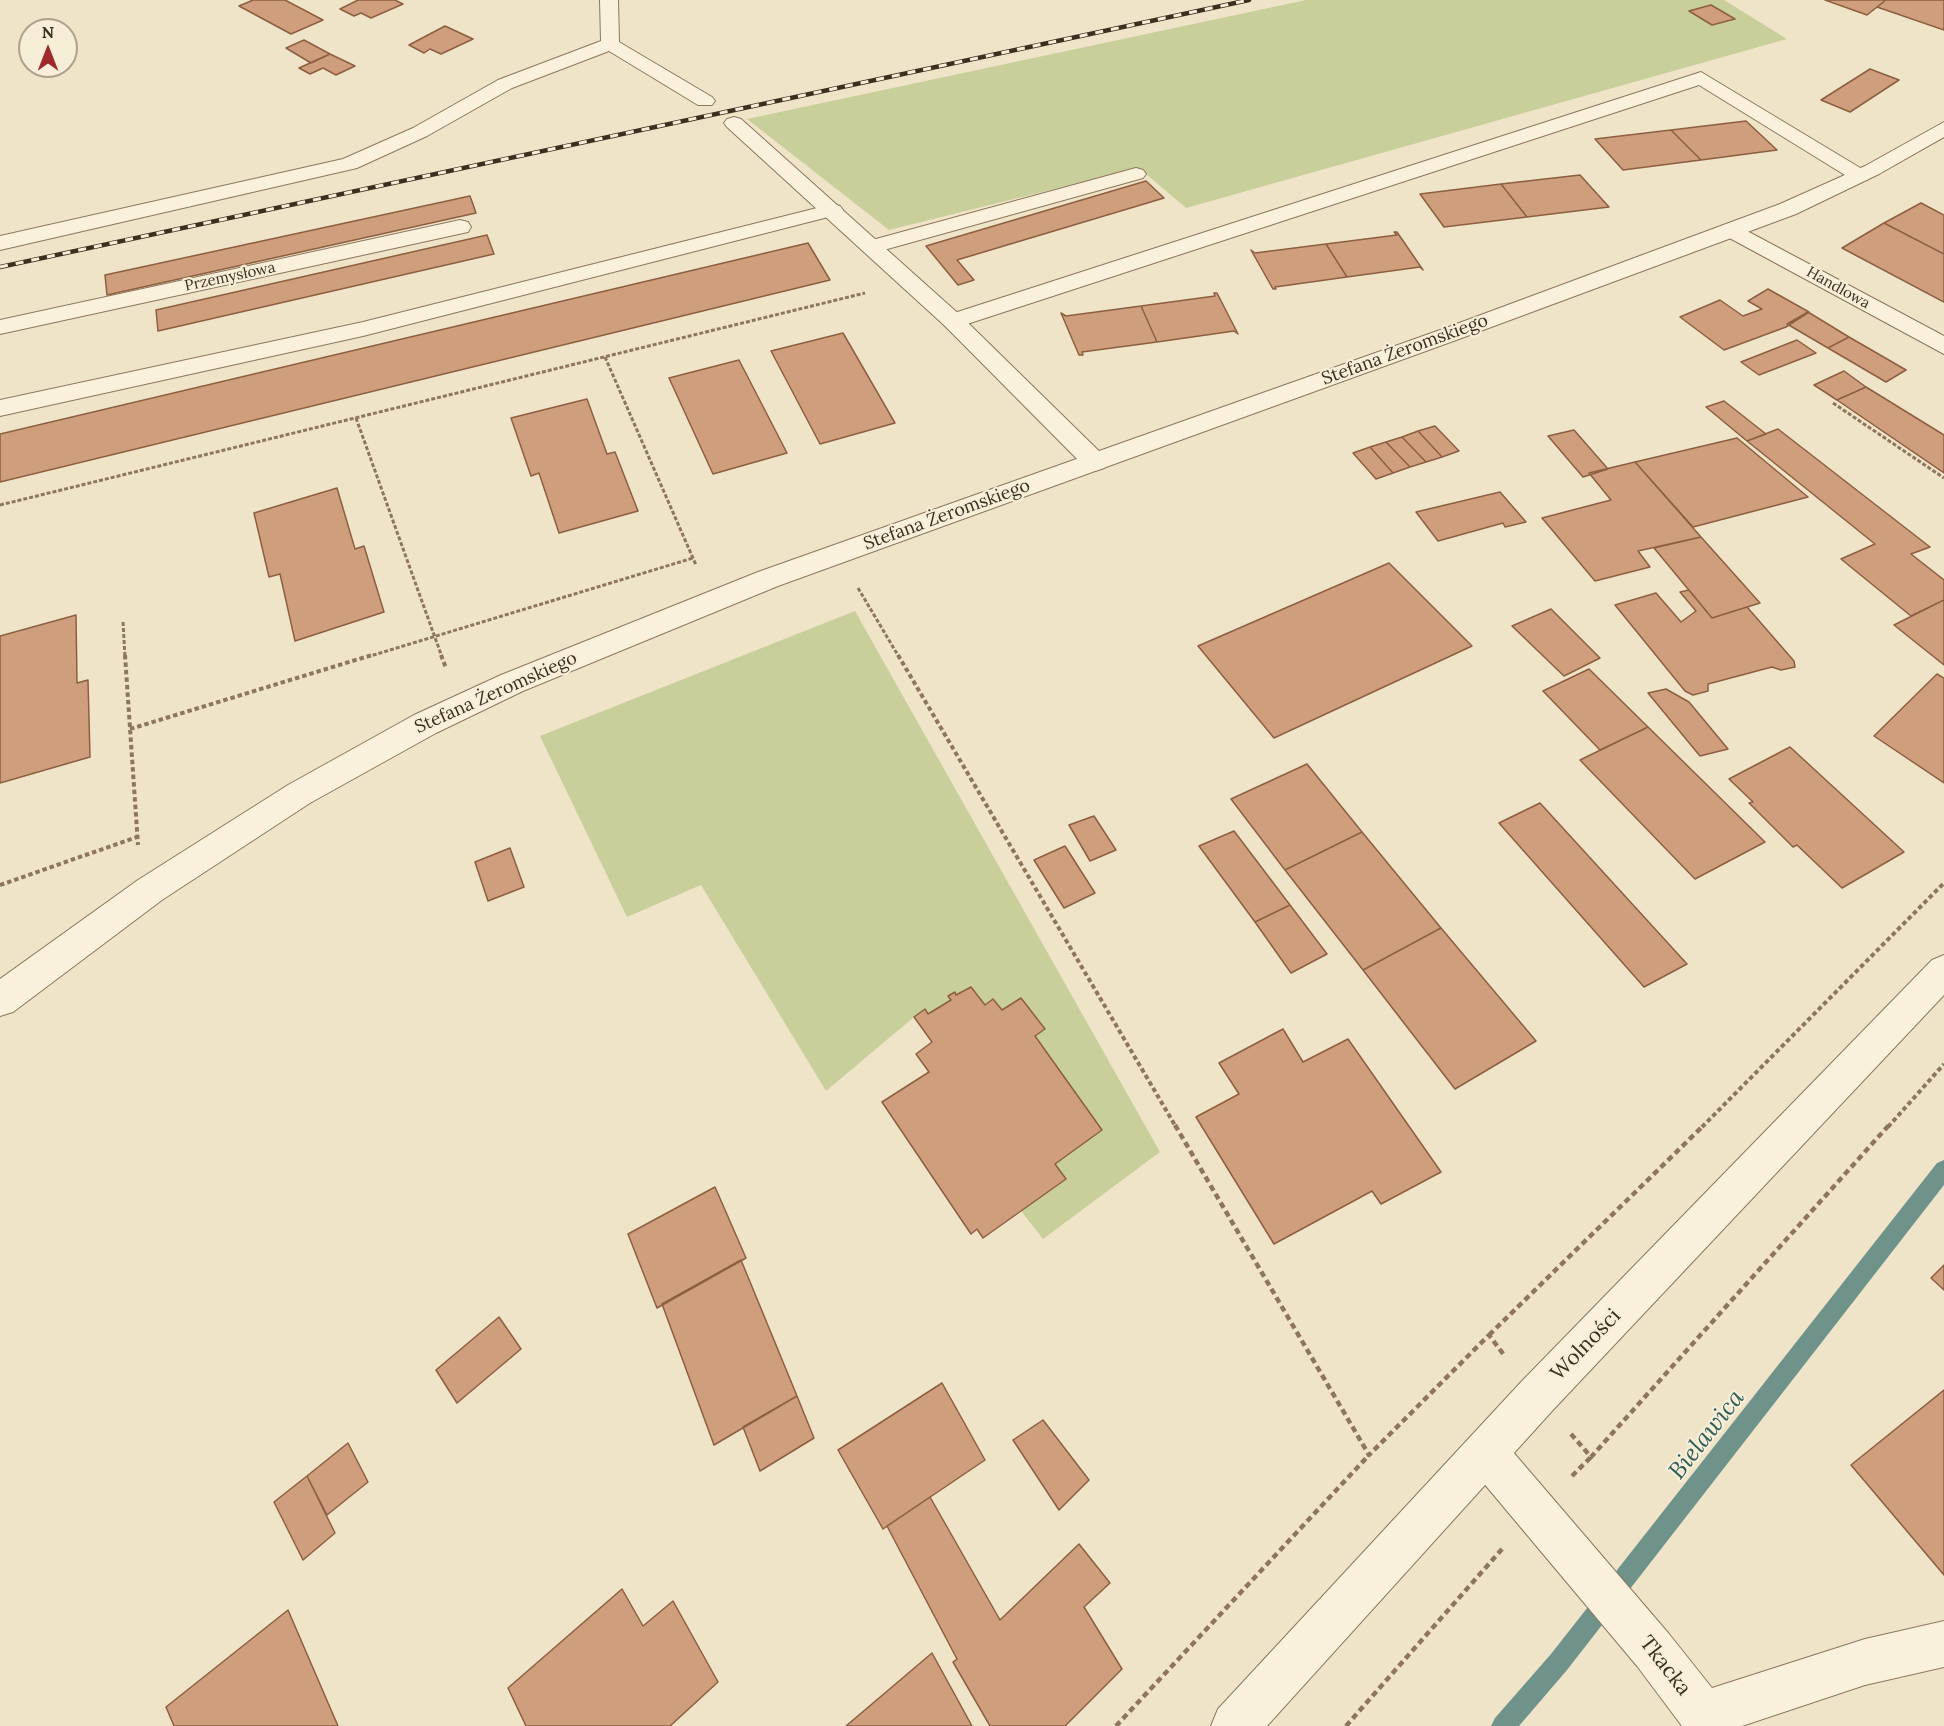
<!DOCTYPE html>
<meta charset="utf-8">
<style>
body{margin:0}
#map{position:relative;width:1944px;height:1726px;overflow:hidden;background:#f0e4c8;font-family:Lora,serif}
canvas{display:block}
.north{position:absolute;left:18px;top:18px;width:60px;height:60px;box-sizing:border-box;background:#f7eed8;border:2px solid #ada18e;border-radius:50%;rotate:0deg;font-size:16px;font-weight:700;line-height:24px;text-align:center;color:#3d2e20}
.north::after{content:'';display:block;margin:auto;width:21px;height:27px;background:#9e2a2b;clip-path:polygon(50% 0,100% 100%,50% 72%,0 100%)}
</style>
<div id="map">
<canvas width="1944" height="1726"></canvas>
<div class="north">N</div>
</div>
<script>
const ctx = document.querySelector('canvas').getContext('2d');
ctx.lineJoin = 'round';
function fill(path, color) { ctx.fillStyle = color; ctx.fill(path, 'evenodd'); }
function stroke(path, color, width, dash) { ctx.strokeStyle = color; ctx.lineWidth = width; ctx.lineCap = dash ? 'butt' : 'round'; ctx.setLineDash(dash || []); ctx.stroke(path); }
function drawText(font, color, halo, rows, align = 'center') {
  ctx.font = font + ' Lora,serif'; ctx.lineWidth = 4.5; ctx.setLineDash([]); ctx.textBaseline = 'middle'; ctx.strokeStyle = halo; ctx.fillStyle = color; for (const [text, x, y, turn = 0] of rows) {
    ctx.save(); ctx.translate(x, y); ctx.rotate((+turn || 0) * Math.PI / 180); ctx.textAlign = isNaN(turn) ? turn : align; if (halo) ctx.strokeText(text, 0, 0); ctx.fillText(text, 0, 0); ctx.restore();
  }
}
fill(new Path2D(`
 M1306,0H1724L1787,39L1186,208L1139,168L889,230L747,119Z
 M855,611L1160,1152L1043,1239L1021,1211L1066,1179L1055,1164L1102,1130L1035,1036L1045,1029L1002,1010L993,1000L985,1005L971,987L956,995L954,992L948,996L951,1000L928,1014L925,1010L914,1017L826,1091L701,885L627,917L540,736Z`), '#c9cf9b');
fill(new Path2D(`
 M1944,1160V1185L1567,1670L1519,1726H1491L1495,1718L1551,1654L1937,1163Z`), '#6f938a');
const building = new Path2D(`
 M253,0H285L323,20L291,34L239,6Z
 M358,0H395L403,4L371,18L361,13L354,16L340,9Z
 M1825,0H1886L1867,15Z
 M1886,0H1944V30L1877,7Z
 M1711,5L1735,19L1712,25L1689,11Z
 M445,26L473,39L441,54L430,49L424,53L409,45Z
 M304,40L330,54L311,63L286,48Z
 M330,54L355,66L336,75L323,68L310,74L299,68Z
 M1870,69L1899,80L1850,112L1821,100Z
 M1746,121L1777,150L1701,160L1671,130Z
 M1671,130L1701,160L1623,170L1595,139Z
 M1580,175L1609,207L1527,217L1501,184Z
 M1146,181L1164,198L957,260L974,280L958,285L926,246Z
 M1501,184L1527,217L1444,227L1420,194Z
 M470,196L476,213L107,295L105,275Z
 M1921,203L1944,215V254L1884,223Z
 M1884,223L1944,254V302L1842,248Z
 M1394,232H1397L1423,270L1420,267L1347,277L1326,244L1397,235Z
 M487,235L494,254L158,331L156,310Z
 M808,243L830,280L0,482V434Z
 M1326,244L1347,277L1275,287L1276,289H1273L1251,250L1255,253Z
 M1768,289L1809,312L1786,327L1724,350L1680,317L1720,300L1743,316L1762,309L1748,301Z
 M1214,293H1217L1238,334L1234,331L1157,342L1141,306L1215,296Z
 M1141,306L1157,342L1082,352L1083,355H1079L1061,313L1066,316Z
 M1808,312L1849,337L1828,348L1787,324Z
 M843,333L895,423L820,444L771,351Z
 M1849,337L1906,370L1886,382L1828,348Z
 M1797,340L1816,353L1759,375L1741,362Z
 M739,360L787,453L713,474L669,378Z
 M1844,371L1866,387L1837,400L1814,385Z
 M1866,387L1944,435V473L1837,400Z
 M587,399L607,454L615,452L638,511L559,533L539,473L531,476L511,418Z
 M1724,401L1766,434L1747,441L1706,407Z
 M1435,426L1459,451L1442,457L1418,431Z
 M1778,429L1930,547L1911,554L1944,580V600L1911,616L1841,559L1875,544L1747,441Z
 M1574,430L1608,469L1583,477L1548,436Z
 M1418,431L1442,457L1426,462L1402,437Z
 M1402,437L1426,462L1410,467L1386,442Z
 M1737,438L1808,497L1693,527L1635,462Z
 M1386,442L1410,467L1393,473L1370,447Z
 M1370,447L1393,473L1376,479L1353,453Z
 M1635,462L1701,537L1638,551L1650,567L1595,581L1542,518L1611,500L1589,473Z
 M337,488L355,549L364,546L384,612L295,641L280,574L269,577L254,513Z
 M1500,492L1526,522L1505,527L1503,523L1438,541L1416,512Z
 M1701,537L1760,603L1712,618L1654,548Z
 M1389,563L1472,646L1274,738L1198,646Z
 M1689,590L1712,618L1747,607L1794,661L1795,667L1781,670L1772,667L1708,684V691L1693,695L1685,691L1615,605L1656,593L1681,622L1696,611L1680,592Z
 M1944,600V665L1894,625Z
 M1551,609L1600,658L1564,676L1512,626Z
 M76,615L77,683L88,680L90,757L0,783V636Z
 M1589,669L1648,727L1600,750L1543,691Z
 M1937,674L1944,678V783L1874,736Z
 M1666,689L1689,702L1728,749L1700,756L1648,693Z
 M1648,727L1765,842L1695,879L1580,760Z
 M1790,747L1904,852L1842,888L1797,845L1793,847L1749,803L1753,802L1729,779Z
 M1307,764L1362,832L1285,870L1231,799Z
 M1540,803L1687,964L1644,987L1499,823Z
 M1094,816L1116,850L1090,861L1069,825Z
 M1234,831L1290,905L1255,922L1199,846Z
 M1362,832L1441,928L1363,970L1285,870Z
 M1065,846L1095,893L1064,908L1034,860Z
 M510,848L524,887L488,901L475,862Z
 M1290,905L1327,954L1291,973L1255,922Z
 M1441,928L1536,1041L1455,1089L1363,970Z
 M971,987L985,1005L993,999L1002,1010L1021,998L1045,1029L1035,1036L1102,1130L1055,1164L1066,1179L983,1238L977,1229L971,1234L882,1102L929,1072L916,1054L932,1042L914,1017L925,1009L928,1014L951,1000L948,996L955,992L956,995Z
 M1283,1029L1303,1062L1348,1039L1441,1172L1381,1204L1372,1191L1274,1244L1196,1117L1239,1094L1219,1063Z
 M715,1187L746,1258L657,1308L628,1234Z
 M741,1260L797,1396L714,1445L662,1304Z
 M1944,1265V1290L1931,1278Z
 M499,1317L521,1349L457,1403L436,1370Z
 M942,1383L985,1460L883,1529L838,1450Z
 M1944,1390V1575L1851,1465Z
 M797,1396L814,1438L760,1471L743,1427Z
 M1043,1420L1089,1480L1059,1510L1013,1440Z
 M348,1443L368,1482L327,1515L307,1476Z
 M307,1476L335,1533L303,1560L274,1502Z
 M930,1497L1000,1620L1079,1544L1110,1583L1084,1607L1122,1669L1065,1726H990L953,1662L957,1659L887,1526Z
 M622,1589L643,1626L673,1601L718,1682L670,1726H526L508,1688Z
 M288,1610L338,1726H174L166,1707Z
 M932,1653L972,1726H846Z`);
fill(building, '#cf9f7d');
stroke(building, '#8d5f41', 1.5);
const service = new Path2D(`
 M1701,72L1867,172L1870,176L1867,180H1853L1699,85L961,326H945L942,321L945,316Z
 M1136,168L1143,170L1146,174L1143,178L873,253L865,252L862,247L865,242Z
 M833,204L840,206L843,210L840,214L363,336L0,416V400L363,322Z`);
const minor = new Path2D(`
 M600,0H618L619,42L712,97L715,101L712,105H698L609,51L512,88L427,136L357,168L0,250V236L343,159L413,128L498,80L601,41Z
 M734,117L741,119L961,316L1104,456L1108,462L1104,468L1095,471L1086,468L945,326L727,127L724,123L727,119Z
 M460,220L468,222L471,227L468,232L0,334V320Z
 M1732,223L1944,336V354L1724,235L1721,230L1724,225Z
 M1486,1431L1501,1438L1669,1634L1712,1688L1865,1639L1944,1621V1667L1865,1685L1742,1726H1682L1637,1666L1471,1468L1464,1453L1471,1438Z`);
const tertiary = new Path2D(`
 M1944,122V137L1879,174L1796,214L1459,339L778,586L523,691L436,733L310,803L162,900L13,1012L0,1016V979L138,880L288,785L414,715L501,675L758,572L1443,329L1780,204L1865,166Z
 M1944,955V995L1552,1411L1267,1726H1211L1218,1709L1522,1381L1932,960Z`);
stroke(service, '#8d765c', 2);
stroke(minor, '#8d765c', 2);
stroke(tertiary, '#8d765c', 2);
stroke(new Path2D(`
 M605,357L696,565
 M1833,403L1944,478
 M356,418L442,657
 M0,505L865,293
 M858,588L899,657
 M123,622L125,657
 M367,657L693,558`), '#8d765c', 3, [4, 2]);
stroke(new Path2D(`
 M125,655L138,845
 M441,655L446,668
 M898,655L1176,1127
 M130,729L372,655
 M0,885L137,837
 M1702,1127L1944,883
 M1888,1127L1944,1064`), '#8d765c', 4, [4.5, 3]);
stroke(new Path2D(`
 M1175,1125L1369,1455L1489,1335L1504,1355
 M1489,1335L1704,1125
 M1571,1434L1591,1457L1889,1125
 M1572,1476L1591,1457
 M1116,1726L1369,1455
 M1346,1726L1502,1549`), '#8d765c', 4.5, [6, 4]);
fill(service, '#faf1dc');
fill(minor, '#faf1dc');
fill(tertiary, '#faf1dc');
const rail = new Path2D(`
 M0,267L1249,0`);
stroke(rail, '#3d2e20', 4.5);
stroke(rail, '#f7eed8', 3, [8]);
drawText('15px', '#3d2e20', '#f7eed8', [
 ["Przemysłowa",230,277,-12],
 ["Handlowa",1838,288,29]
]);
drawText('18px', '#3d2e20', '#f7eed8', [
 ["Stefana Żeromskiego",1405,350,-20],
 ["Stefana Żeromskiego",947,515,-20],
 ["Stefana Żeromskiego",496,693,-24]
]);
drawText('21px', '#3d2e20', '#f7eed8', [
 ["Wolności",1586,1345,-46],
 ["Tkacka",1665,1666,52]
]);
drawText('italic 24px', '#2f5d5a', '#f7eed8', [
 ["Bielawica",1707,1435,-52]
]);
</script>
